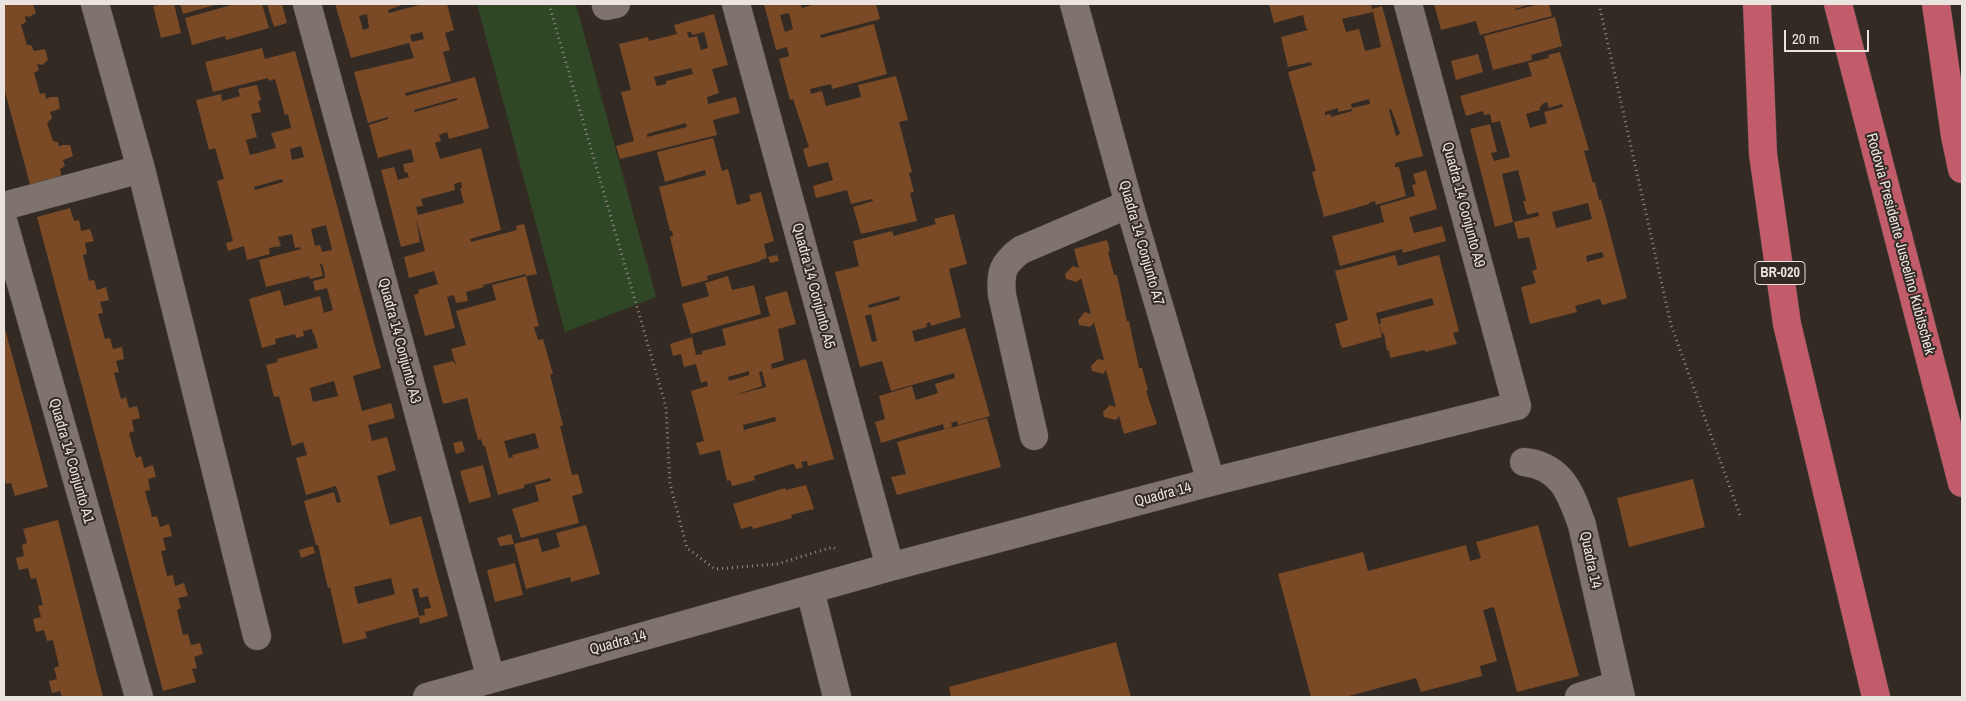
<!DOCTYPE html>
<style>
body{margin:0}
#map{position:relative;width:1966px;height:701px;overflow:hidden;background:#342a24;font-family:"Archivo Narrow",sans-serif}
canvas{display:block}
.frame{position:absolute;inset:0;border:5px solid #eae3df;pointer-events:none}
.scale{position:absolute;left:1784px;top:30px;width:85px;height:22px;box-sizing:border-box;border:2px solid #eae3df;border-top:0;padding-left:6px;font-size:15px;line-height:18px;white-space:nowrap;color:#eae3df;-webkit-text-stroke:4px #342a24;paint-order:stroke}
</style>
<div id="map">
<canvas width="1966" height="701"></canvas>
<div class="frame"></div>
<div class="scale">20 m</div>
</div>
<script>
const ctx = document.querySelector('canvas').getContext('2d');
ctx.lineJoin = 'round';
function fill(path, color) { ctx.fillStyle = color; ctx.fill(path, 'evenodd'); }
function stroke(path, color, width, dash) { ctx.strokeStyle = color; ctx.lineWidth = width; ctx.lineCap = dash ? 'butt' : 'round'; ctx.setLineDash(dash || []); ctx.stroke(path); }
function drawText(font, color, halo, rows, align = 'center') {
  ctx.font = font + ' "Archivo Narrow",sans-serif'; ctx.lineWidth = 4; ctx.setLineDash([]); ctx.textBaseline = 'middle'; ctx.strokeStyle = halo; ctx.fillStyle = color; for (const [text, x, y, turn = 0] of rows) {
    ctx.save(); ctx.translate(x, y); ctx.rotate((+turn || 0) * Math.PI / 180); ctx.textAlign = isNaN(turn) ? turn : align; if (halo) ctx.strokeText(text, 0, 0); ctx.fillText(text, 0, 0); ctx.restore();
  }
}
fill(new Path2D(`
 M477,4H576L656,297L565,332Z`), '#304725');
fill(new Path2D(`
 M4,4H33L36,13L29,17L25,16L26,22L21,25L27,45H31L34,51L45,49L48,60L42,65L37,64L39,70L34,73L40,94L45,93L46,99L50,97H58L60,109L50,112L52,118L47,123L53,141L58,142L59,147L62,145H70L73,156L63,160L65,166L60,169L62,179L31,188L4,88Z
 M163,4H174L181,33L161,38L153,6Z
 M180,4H218L183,14Z
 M235,4H262L269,28L226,40L225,36L192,45L185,18Z
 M267,4H282L287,23L274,27Z
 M335,4H405L388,10L389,13L423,4H447L454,30L445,33L450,50L443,52L451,81L405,93L406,96L475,77L489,128L449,139L447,132L439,135L441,141L435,143L440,159L481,148L501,230L470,239L471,242L517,230L516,226L524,224L537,274L526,276V274L483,285L484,287L466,292L468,301L456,303L454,295L447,297L455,328L425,336L414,295L419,293L418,290L438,284L434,271L409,278L404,257L425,251L424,247L416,219L420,242L401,247L381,170L394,167L398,180L409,177L407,172L405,173L403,164L414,162L411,149L378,158L369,125L388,119V117L368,123L354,72L414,58L409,43L351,58ZM367,14L369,28L363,30L359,16ZM422,32L424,39L412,42L410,35ZM457,98V100L415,112L414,110ZM461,182L462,188H460L464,203L418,215L416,207L423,206L421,199L455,190L454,184Z
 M764,4H800L802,8L816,4H876L880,19L820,35L821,38L874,24L887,74L832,89L831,84L810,89L811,94L822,91L826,106L861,97L858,85L896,76L908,120L899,122L912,172L909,173L914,192L910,193L917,221L861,234L853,207L873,201L872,199L851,204L847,190L816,198L813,186L833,180L828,162L808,167L803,149L809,147L793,99L790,100L779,59L789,56L787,47L776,50ZM789,13L793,29L785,32L780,15Z
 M1269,4H1371L1372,9L1382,6L1423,156L1395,163V167H1399L1406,196L1376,205L1375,201L1369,203V204L1324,217L1312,172L1316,171L1288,72L1312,65L1311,62L1288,67L1281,37L1308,30L1306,28L1303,15L1274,23ZM1373,12L1381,47L1365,51L1359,29L1346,32L1342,19ZM1369,99L1370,104L1352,108L1351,104ZM1338,108V112L1352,109V111L1331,117L1330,114L1325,115V112ZM1391,109L1400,133L1399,135L1396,136L1389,110Z
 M1434,4H1530L1515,9V10L1540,4H1549L1552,16L1480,35L1476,21L1441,30Z
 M714,14L728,65L712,69L719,93L707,97L708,104L736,97L740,113L713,120L717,135L620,159L616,146L634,141L621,92L631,90L619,44L648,37L649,41L677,34L674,25ZM687,32H691L692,35L704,32L708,48L701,50L697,36L689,38ZM691,68L693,74L666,81V84L657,86L656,84L654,77ZM686,123L687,127L647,137V134Z
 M1555,17L1562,46L1531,55L1532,60L1493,70L1484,36Z
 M262,48L265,59L295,51L381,368L353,376L362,411L391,403L395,418L368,425L372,441L387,437L396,470L377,476L390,525L421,516L448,616L420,624L419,617L365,632L367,638L343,644L330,587L328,588L318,545H316L304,501L334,492L337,503L341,502L336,486L306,495L296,458L307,455L303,442L292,446L279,396L274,397L266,365L278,362L277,359L318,348L314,334H313L312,329L303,331L304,336L296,338L295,334L275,339L276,344L262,348L249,299L280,290L284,306L320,296L324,313L333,310L327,288L315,291L313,281L325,278L324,270L322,264H320L323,276L310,279L309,276L266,287L259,260L301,249L300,247L295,248L292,234L278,237L281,246L269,248L270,254L247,260L244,246L228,251L226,243L233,241L217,181L224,179L215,148L209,150L196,100L221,94L222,101L240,96L238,89L257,85L261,100L258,101L261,112L251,114L257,137L246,140L250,155L276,148L271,133L291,128L288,114L285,115L275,79L269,81L268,78L213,92L205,62ZM301,146L304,157L292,160L290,149ZM282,179L283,182L255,190L254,187ZM326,225L332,250L322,252L320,245L315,246L311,229ZM334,381L338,396L313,402L310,388ZM391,578L395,594L358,604L354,587ZM418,588L420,598L428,596L431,608L424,609L425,615L419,616L412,589Z
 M1560,52L1589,150L1584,151L1593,183L1595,182L1599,200L1601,199L1627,298L1602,305L1600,299L1575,306L1577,312L1530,324L1521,287L1536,283L1532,271L1537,269L1529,237L1518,239L1514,222L1539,216L1538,212L1527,215L1523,201H1526L1518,170L1502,174L1513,222L1495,227L1470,129L1490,124L1497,152L1491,153L1494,161L1510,157L1500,121L1492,123L1490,114L1484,115L1483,111L1466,116L1460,96L1532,76L1528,63L1549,58L1548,55ZM1547,102L1549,108L1562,104L1563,107L1544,112L1547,123L1530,128L1526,114L1540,110V106H1542V104ZM1588,203L1592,219L1556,228L1552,212ZM1602,252L1604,257L1587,262L1586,256Z
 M1478,54L1483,72L1456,80L1451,61Z
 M713,138L722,171L728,169L737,205L751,201L749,195L761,192L774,241L764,244L767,258L760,260L761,261L707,276L708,280L682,287L670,237L673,236L672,231H670L659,187L706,175L705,170L665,182L657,152Z
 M1426,170L1437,209L1409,217L1414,233L1442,226L1446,241L1403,253L1402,249L1340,266L1332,236L1384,222L1380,206L1415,196L1412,185L1416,184L1413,174Z
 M70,208L74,221L79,220L81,231L90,229L94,241L85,243L87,254L83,255L89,281L94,280L97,290L106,287L109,300L100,302L103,313L98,314L105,339L110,338L113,349L122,347L124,359L116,361L119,372L114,373L121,399L126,397L129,408L137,406L140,418L132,420L134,431L129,433L136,458L141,456L144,468L153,465L156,477L148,479L150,490L145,491L152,517L157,516L160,527L169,524L172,536L163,538L166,550L161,551L167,576L173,575L175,586L184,583L188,596L178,598L181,608L177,610L183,635L188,634L191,645L200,643L203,654L194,657L197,668L192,669L196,682L163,691L37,217Z
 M954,214L967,264L949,269L961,317L931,326L930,322L926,324L927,327L912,331L915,342L965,328L990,416L958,425L957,421L951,423L952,427L944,429L943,424L881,443L875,422L885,419L879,396L912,386L916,400L938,393L935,384L955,378L954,373L891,391L882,361L860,367L835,272L859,266L853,241L892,231L894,236L936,224L934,219ZM900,296L899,300L869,308L868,305ZM871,314L877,341L872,342L865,316Z
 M1107,240L1110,251L1108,252L1114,275H1117L1127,321H1129L1139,368H1142L1148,390L1146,391L1157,424L1124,434L1119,416L1116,420L1104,417L1103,412L1110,405L1116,407L1106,370L1103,374L1092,371L1091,366L1098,359L1104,360L1094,323L1090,327L1079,325L1078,320L1085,312L1091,314L1081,278L1077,282L1066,279L1065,274L1073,266L1079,268L1074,249Z
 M777,255L779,261L770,263L768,257Z
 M1395,255L1398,266L1439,255L1459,331L1453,333L1457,344L1425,352V350L1390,358L1389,350L1387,351L1384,333L1382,334L1379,324L1381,323L1380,319L1434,305L1432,298L1376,313L1382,337L1343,348L1341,346L1335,324L1348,320L1335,271Z
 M526,276L539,326L534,327L538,340L543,339L553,374L550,375L563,425L560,426L572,475L578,474L583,493L572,496L579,523L521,538L512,509L539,501L535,485L551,481L550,478L524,485V488L498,495L485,446H483L481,439L478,440L467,398L443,404L433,366L453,361L456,365L451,349L466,345L456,311L496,300L492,285ZM535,433L539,448L512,455L513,457L509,458L504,441Z
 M728,276L732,290L754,285L761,314L691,334L682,304L709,296L705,283Z
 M787,291L796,324L778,329L784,360L771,364L772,369L806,359L834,459L808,466L807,461L801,462L803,467L796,469L794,464H792L754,476L755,480L732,486L730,480L727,481L720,450L700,455L696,443L704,441L691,391L708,386L707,381L701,383L696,364L684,367L681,354L673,356L670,344L692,337L696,355L702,354V351L726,345L722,329L770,316L765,297ZM749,371V375L729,381L728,377ZM762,371L766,387L735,395L762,386L759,372ZM775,417L776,421L744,430L743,425Z
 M4,325L48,487L15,496L11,483L6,484L4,477L5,457Z
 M987,418L1001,467L897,495L891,477L906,474L897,442Z
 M462,441L465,451L456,454L453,443Z
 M483,465L491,497L469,503L460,471Z
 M1693,479L1705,527L1629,547L1617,498Z
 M806,485L814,509L791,515L792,518L753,529L752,526L741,529L733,504L785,488L786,490Z
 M58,520L103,697H62L60,691L52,693L49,681L57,679L54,668L59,666L53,640L47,641L44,630L36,632L33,619L41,617L38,606L43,605L36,578L31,579L28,568L19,570L16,558L24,556L22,545L27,543L23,529Z
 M586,525L600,574L571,582L570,577L526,589L514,544L538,538L542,552L560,547L556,533Z
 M1538,525L1579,676L1517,692L1494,607L1483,610L1497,661L1480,666L1482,676L1421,692L1416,678L1345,697H1311L1278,574L1363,552L1368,571L1466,545L1470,561L1481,558L1476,542Z
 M511,534L514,544L500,546L497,538Z
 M313,546L315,553L301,558L299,550Z
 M515,563L523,595L495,602L487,570Z
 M1116,642L1131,697H951L949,687Z`), '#794a25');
const minor = new Path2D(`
 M95,4L141,169L257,636
 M307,4L491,679
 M736,4L890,567
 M1074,4L1129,204L1211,482
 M606,6L616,4
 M4,206L141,169
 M4,224L139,697
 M1034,436L1002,295C1000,273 1002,264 1021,250L1129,204
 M1524,462C1562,466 1571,494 1582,525L1621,697
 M810,590L837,697
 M427,697L890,567L1211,482L1517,406L1408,4
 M1579,697L1617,685`);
const highway = new Path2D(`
 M1757,4L1763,154L1787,324L1876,697
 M1838,4L1962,483
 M1936,4L1955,136L1962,169`);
stroke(minor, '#4d453f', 29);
stroke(highway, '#4d453f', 29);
stroke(new Path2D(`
 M549,4L666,407L670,484L687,548L715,569L777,564L833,547L838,551
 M1599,4L1671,325L1741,518`), '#948c87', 3, [1, 4]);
stroke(minor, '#7f746d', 28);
stroke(highway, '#c25c6b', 28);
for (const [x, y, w] of [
 [1780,273,50]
]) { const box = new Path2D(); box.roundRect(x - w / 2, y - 11.5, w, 23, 4); ctx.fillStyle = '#342a24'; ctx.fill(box); stroke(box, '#eae3df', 1); }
drawText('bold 14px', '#eae3df', null, [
 ["BR-020",1780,273]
]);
drawText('15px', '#eae3df', '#342a24', [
 ["Quadra 14 Conjunto A9",1463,205,75],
 ["Quadra 14 Conjunto A7",1141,243,74],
 ["Rodovia Presidente Juscelino Kubitschek",1900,244,75],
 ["Quadra 14 Conjunto A5",813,286,75],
 ["Quadra 14 Conjunto A3",399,341,75],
 ["Quadra 14 Conjunto A1",71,461,74],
 ["Quadra 14",1163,495,-15],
 ["Quadra 14",1590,560,78],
 ["Quadra 14",618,643,-15]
]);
</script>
